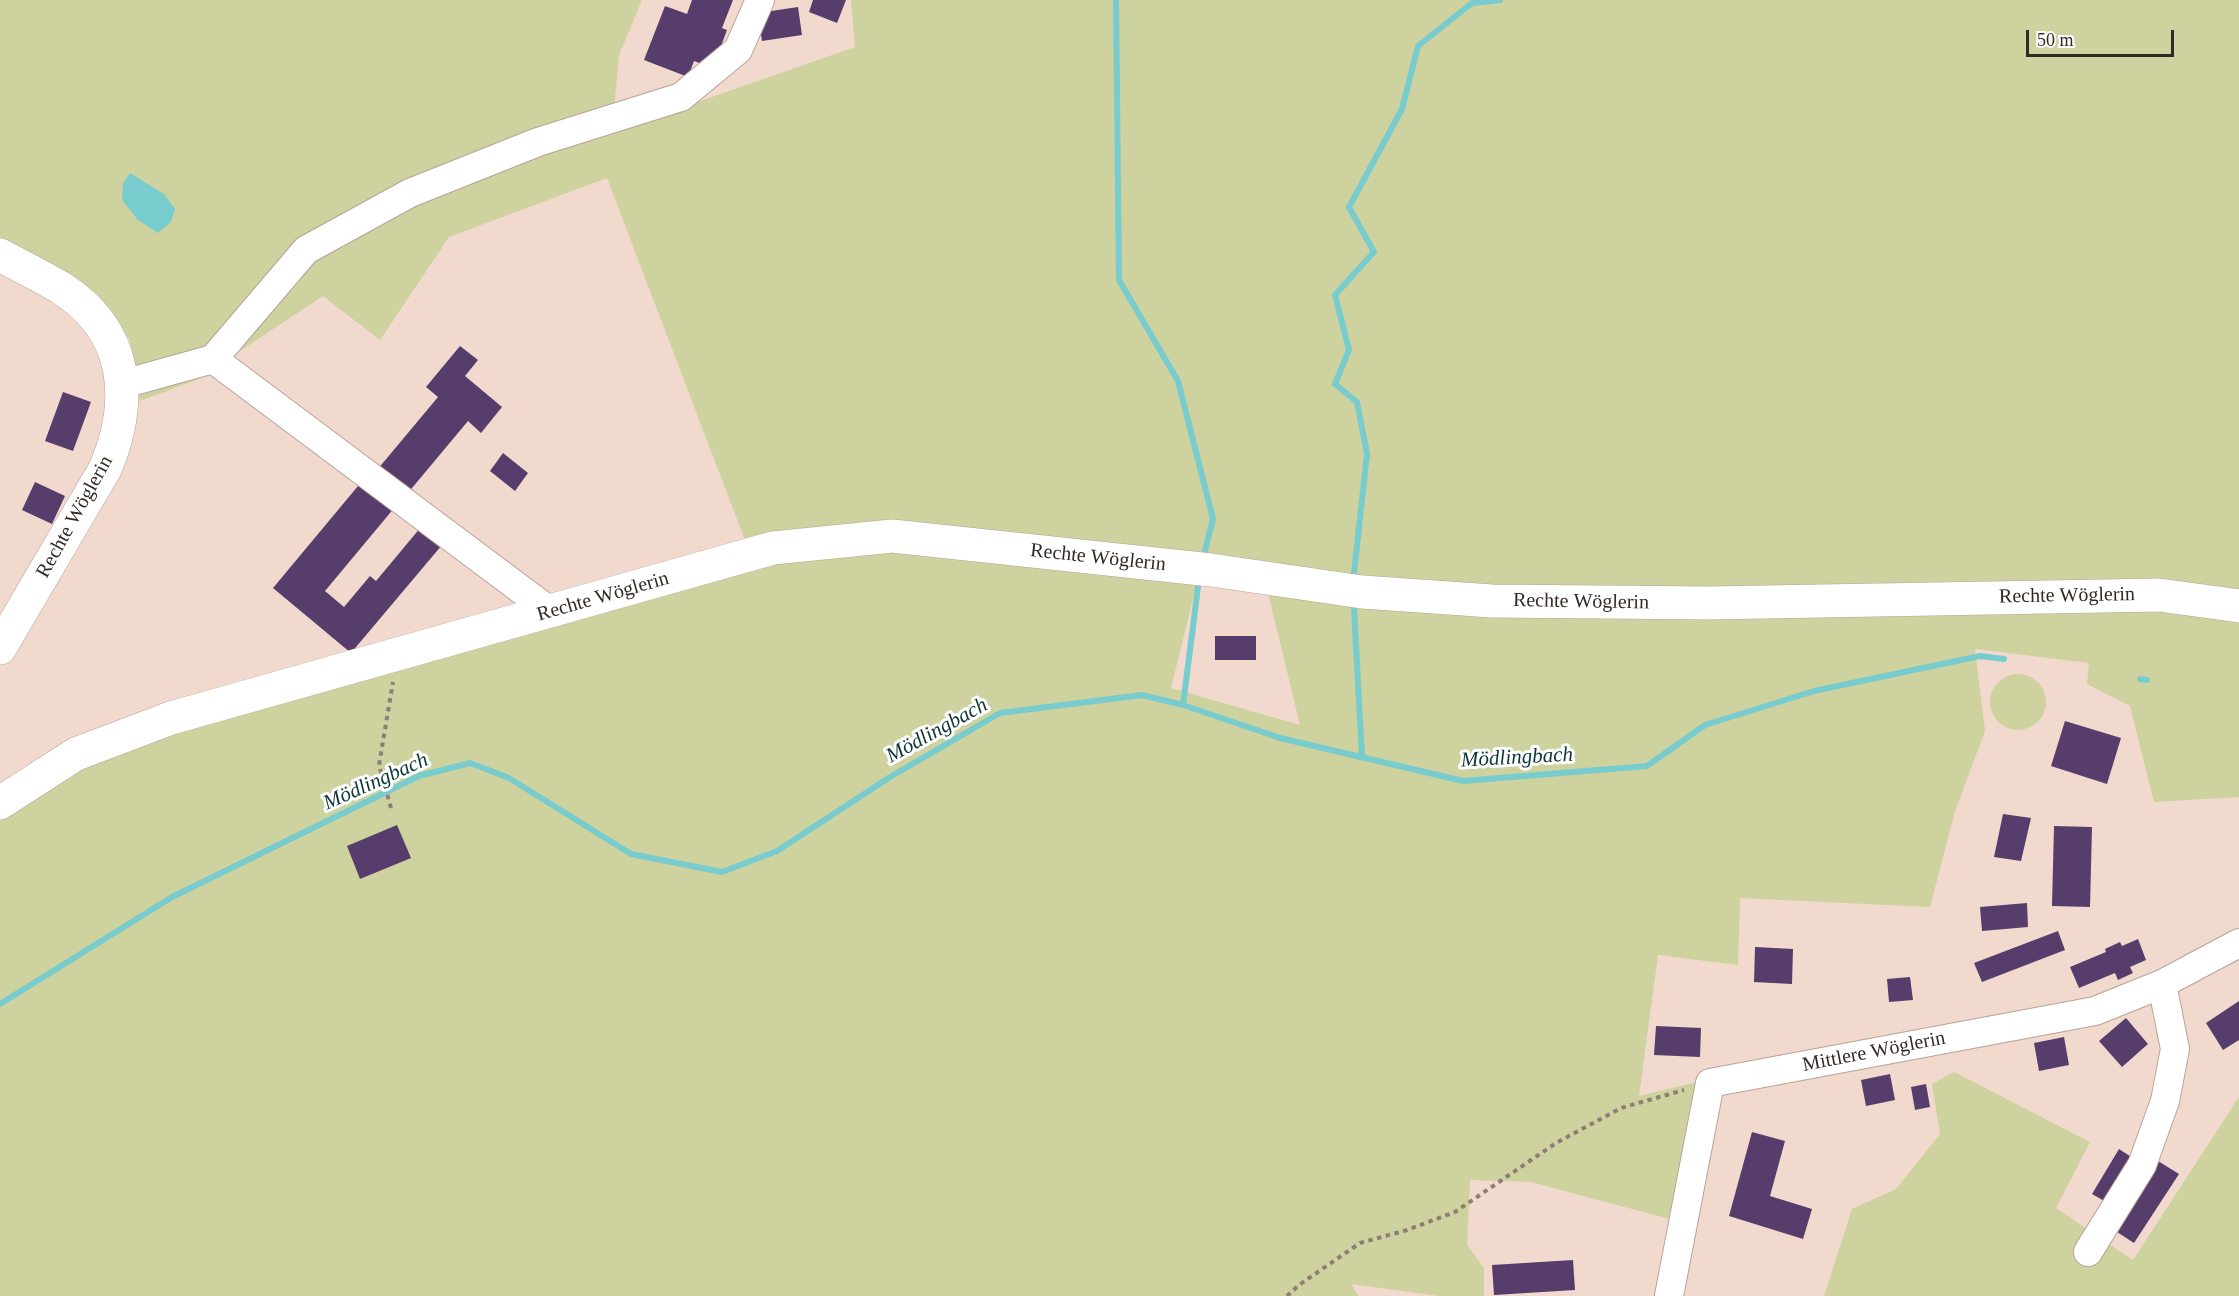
<!DOCTYPE html>
<meta charset="utf-8">
<style>
body{margin:0}
#map{position:relative;width:2239px;height:1296px;overflow:hidden;background:#f1d9cd;font-family:"Times New Roman",serif}
canvas{display:block}
.scale{position:absolute;left:2026px;top:30px;width:148px;height:27px;box-sizing:border-box;border:3px solid #322924;border-top:0;padding-left:8px;font-size:18px;line-height:21px;white-space:nowrap;color:#322924;-webkit-text-stroke:4px #fff;paint-order:stroke}
</style>
<div id="map">
<canvas width="2239" height="1296"></canvas>
<div class="scale">50 m</div>
</div>
<script>
const ctx = document.querySelector('canvas').getContext('2d');
ctx.lineJoin = 'round';
function fill(path, color) { ctx.fillStyle = color; ctx.fill(path, 'evenodd'); }
function stroke(path, color, width, dash) { ctx.strokeStyle = color; ctx.lineWidth = width; ctx.lineCap = dash ? 'butt' : 'round'; ctx.setLineDash(dash || []); ctx.stroke(path); }
function drawText(font, color, halo, rows, align = 'center') {
  ctx.font = font + ' "Times New Roman",serif'; ctx.lineWidth = 6; ctx.setLineDash([]); ctx.textBaseline = 'middle'; ctx.strokeStyle = halo; ctx.fillStyle = color; for (const [text, x, y, turn = 0] of rows) {
    ctx.save(); ctx.translate(x, y); ctx.rotate((+turn || 0) * Math.PI / 180); ctx.textAlign = isNaN(turn) ? turn : align; if (halo) ctx.strokeText(text, 0, 0); ctx.fillText(text, 0, 0); ctx.restore();
  }
}
fill(new Path2D(`
 M0,0H642L619,55L612,132L855,47L851,0H2239V797L2154,802L2130,706L2087,684L2089,663L1975,649L1985,731L1955,811L1930,907L1740,898L1738,965L1658,955L1639,1096L1705,1080L1677,1221L1531,1182L1470,1180L1467,1245L1484,1268V1296H1439L1351,1284L1359,1296H0V817L85,766L155,737L756,569L607,178L449,237L380,340L323,296L196,380L140,401L130,340L77,281L0,244ZM1202,563L1262,568L1300,725L1171,688Z
 M1990 702a28 28 0 1 1 56 0a28 28 0 1 1-56 0Z
 M1954,1072L2090,1142L2056,1208L2133,1260L2239,1097V1296H1824L1852,1209L1896,1189L1940,1134L1932,1084Z`), '#cdd29e');
fill(new Path2D(`
 M130,173L164,194L175,209L171,222L158,233L138,220L122,200L123,183Z`), '#79ccce');
stroke(new Path2D(`
 M1116,0L1119,280L1178,381L1213,519L1205,551
 M1354,573L1367,454L1357,402L1335,384L1349,350L1335,295L1374,252L1349,207L1402,109L1418,46L1472,3L1500,0
 M1354,609L1362,757
 M2140,679L2147,680
 M1183,705L1198,587
 M0,1004L172,897L419,776L470,763L509,778L631,854L722,872L777,851L890,777L1000,713L1142,695L1183,705L1280,738L1463,781L1647,766L1705,725L1814,691L1980,656L2004,659`), '#79ccce', 6);
fill(new Path2D(`
 M692,0H733L722,28L727,30L713,68L694,61L688,77L644,60L665,6L687,14Z
 M813,0H846L837,23L809,12Z
 M798,7L802,35L762,41L758,13Z
 M460,346L478,360L465,376L502,407L481,433L468,421L407,494L377,470L438,397L426,387Z
 M63,392L91,402L73,451L45,441Z
 M503,453L528,473L515,491L490,471Z
 M363,480L395,507L325,591L344,607L370,576L376,581L421,527L442,545L351,653L273,588Z
 M35,482L65,496L52,524L22,510Z
 M1215,636H1256V660H1215Z
 M2065,721L2121,738L2107,784L2051,766Z
 M2003,814L2031,818L2021,861L1994,857Z
 M397,825L411,858L360,879L347,846Z
 M2054,826L2092,827L2090,907L2052,906Z
 M2027,903L2028,927L1982,931L1980,907Z
 M2058,931L2065,950L1982,982L1974,963Z
 M2138,939L2146,960L2130,967L2133,973L2118,980L2115,973L2079,988L2070,967L2106,952L2105,949L2120,942L2122,946Z
 M1755,947L1793,949L1792,984L1754,982Z
 M1910,977L1913,1000L1889,1002L1887,979Z
 M2239,1001V1040L2223,1050L2206,1023Z
 M2126,1018L2148,1044L2122,1067L2099,1041Z
 M1656,1026L1701,1028L1700,1057L1654,1055Z
 M2064,1037L2069,1065L2039,1071L2034,1043Z
 M1890,1074L1895,1100L1866,1106L1861,1080Z
 M1926,1084L1930,1107L1915,1110L1911,1087Z
 M1752,1132L1785,1141L1770,1196L1812,1209L1803,1239L1729,1216Z
 M2119,1149L2133,1158L2106,1202L2092,1194Z
 M2158,1161L2179,1174L2134,1243L2114,1230Z
 M1573,1260L1575,1290L1494,1295L1492,1265Z`), '#563d6c');
const minor = new Path2D(`
 M213,359L551,612
 M123,384L213,359L306,250L410,193L538,142L681,97L738,50L760,0
 M2088,1252L2142,1165L2165,1101L2175,1049L2162,984
 M1669,1296L1710,1083L2095,1011L2162,984L2239,943`);
const major = new Path2D(`
 M0,255C20,266 41,276 61,288C129,331 134,401 105,469L0,648
 M0,803L76,754L171,718L773,548L892,536L1211,570L1362,592L1492,601L1709,603L2159,595L2239,606`);
stroke(minor, '#b9a296', 30);
stroke(major, '#b9a296', 34);
stroke(new Path2D(`
 M391,808L379,765L393,682
 M1287,1296L1299,1285L1360,1243L1407,1230L1455,1212L1556,1143L1621,1108L1684,1090`), '#8e7d75', 4, [4.5, 4.5]);
stroke(minor, '#fff', 28);
stroke(major, '#fff', 33);
drawText('20px', '#322924', '#fff', [
 ["Rechte Wöglerin",75,517,-61],
 ["Rechte Wöglerin",1098,558,6],
 ["Rechte Wöglerin",2067,596,-1],
 ["Rechte Wöglerin",603,597,-16],
 ["Rechte Wöglerin",1581,602,1],
 ["Mittlere Wöglerin",1874,1052,-11]
]);
drawText('italic 21px', '#0b3536', '#fff', [
 ["Mödlingbach",937,731,-29],
 ["Mödlingbach",1517,758,-3],
 ["Mödlingbach",376,782,-24]
]);
</script>
